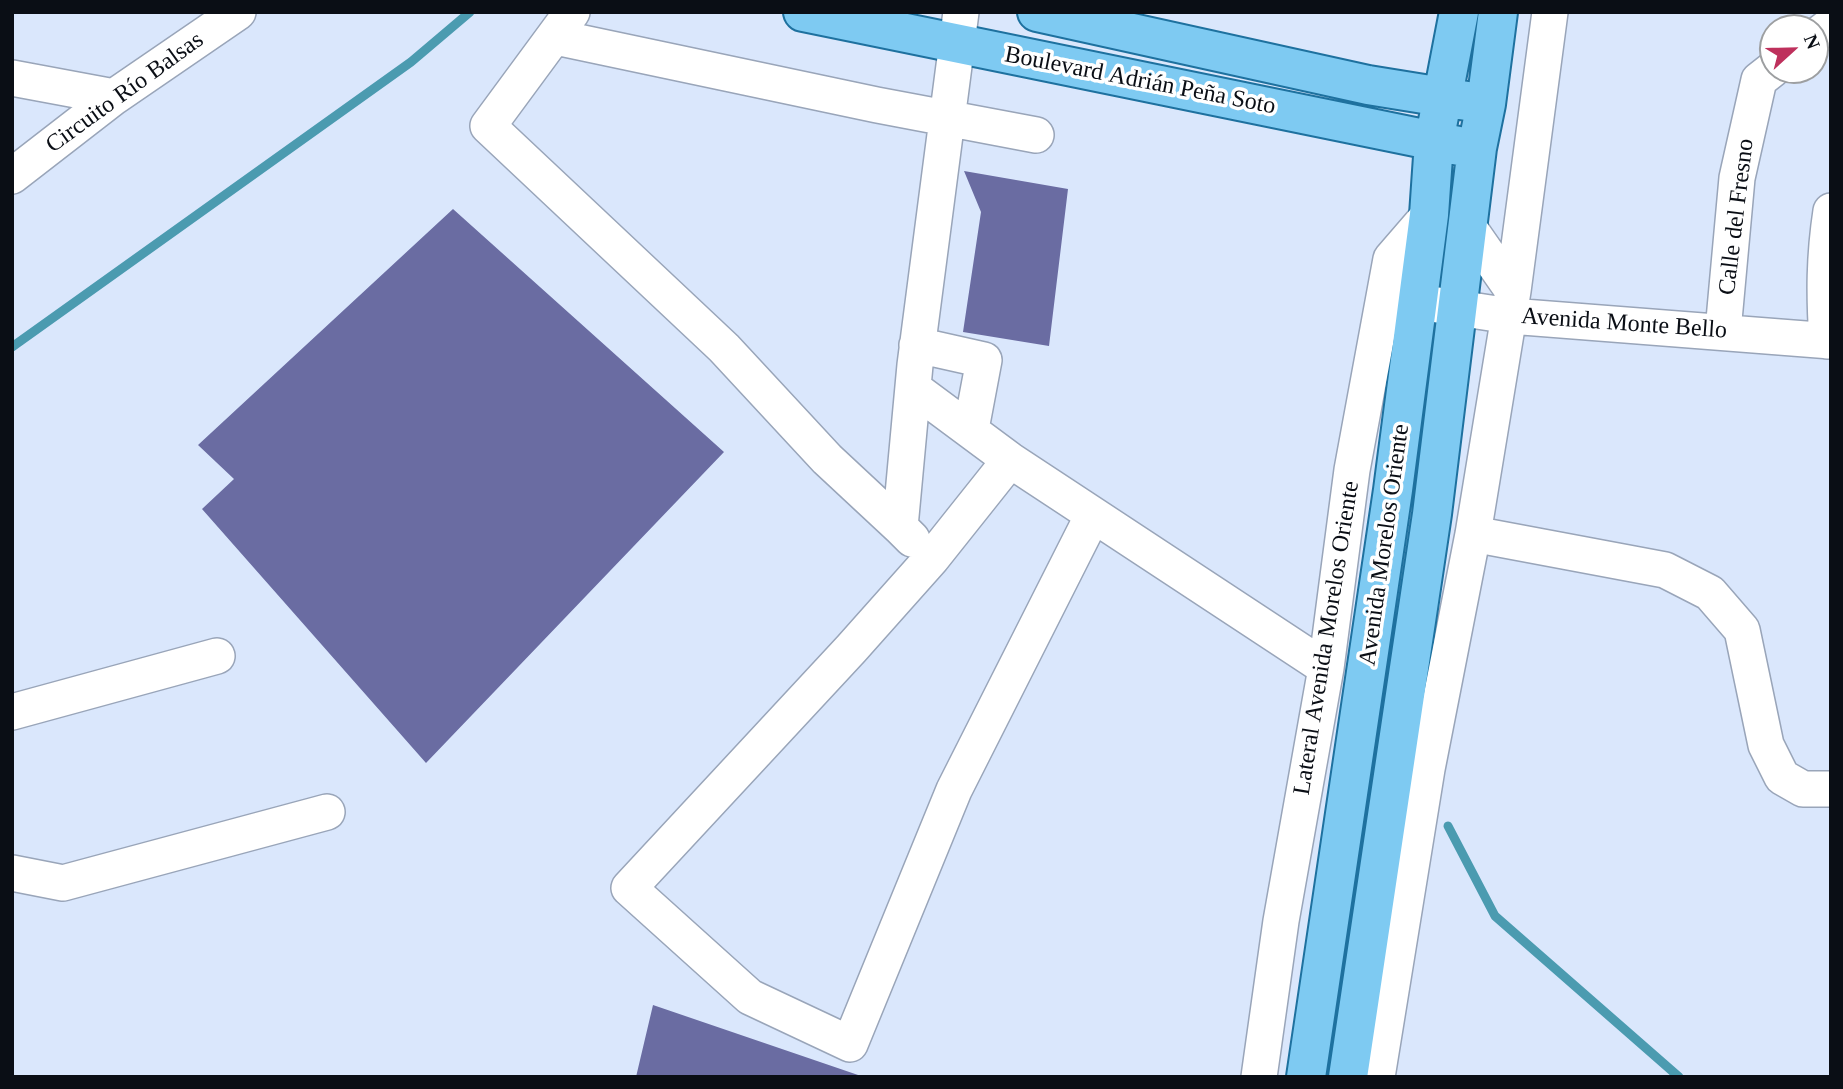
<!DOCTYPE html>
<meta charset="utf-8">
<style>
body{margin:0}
#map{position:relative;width:1843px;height:1089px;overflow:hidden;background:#dae7fc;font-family:Georgia,serif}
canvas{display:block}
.frame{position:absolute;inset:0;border:14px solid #0a0e15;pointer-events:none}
.north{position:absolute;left:1759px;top:14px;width:70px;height:70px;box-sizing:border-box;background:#fff;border:2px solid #9d9fa1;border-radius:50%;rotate:68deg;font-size:19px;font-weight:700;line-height:28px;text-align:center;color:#0a0e15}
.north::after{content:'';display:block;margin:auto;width:24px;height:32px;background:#be305c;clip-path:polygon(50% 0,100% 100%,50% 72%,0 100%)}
</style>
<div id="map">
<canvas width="1843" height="1089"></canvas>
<div class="frame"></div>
<div class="north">N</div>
</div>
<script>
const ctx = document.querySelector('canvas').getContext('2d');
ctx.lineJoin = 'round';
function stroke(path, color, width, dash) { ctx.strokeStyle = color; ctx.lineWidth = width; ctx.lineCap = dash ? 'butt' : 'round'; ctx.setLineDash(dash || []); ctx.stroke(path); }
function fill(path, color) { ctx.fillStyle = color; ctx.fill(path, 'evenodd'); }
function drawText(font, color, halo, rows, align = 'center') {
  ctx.font = font + ' Georgia,serif'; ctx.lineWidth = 7; ctx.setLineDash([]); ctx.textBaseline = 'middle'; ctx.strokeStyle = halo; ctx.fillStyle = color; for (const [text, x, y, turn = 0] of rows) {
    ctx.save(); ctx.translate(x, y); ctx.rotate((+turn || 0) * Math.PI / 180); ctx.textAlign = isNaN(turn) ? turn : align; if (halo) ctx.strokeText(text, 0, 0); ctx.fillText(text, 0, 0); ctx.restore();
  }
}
stroke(new Path2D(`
 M12,347L411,62L470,12
 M1448,826L1495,916L1679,1077`), '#4b9bb0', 9);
fill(new Path2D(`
 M964,171L1068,189L1049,346L963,332L981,212Z
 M453,209L724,452L426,763L202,509L234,479L198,445Z
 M653,1005L861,1076V1077H636Z`), '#6a6ca2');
const minor = new Path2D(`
 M572,12L488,126L724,348L827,459L900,527
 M555,37L877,105L1036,135
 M1815,37L1831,25
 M12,78L114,97
 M12,176L114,97L238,12
 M1513,291L1550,12
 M1418,302L1510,316L1831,341
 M1723,331L1737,178L1759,80L1773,69
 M1827,341C1824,295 1824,257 1831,211
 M917,345L984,360L971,429
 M913,388L1010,460L1326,668
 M1010,460L932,558L851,649L629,888L750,997L850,1044L954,790L1093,515
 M1473,534L1665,570L1710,593L1742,630L1766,745L1782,777L1803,789H1831
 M912,539L900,527L915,365L961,12
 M12,712L217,656
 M12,873L63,883L327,812
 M1259,1077L1281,921L1326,668L1352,470L1391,259L1429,215
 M1377,1077L1427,769L1473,534L1513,291L1467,225`);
const major = new Path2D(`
 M803,12L1459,146
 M1037,12L1368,85L1467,101
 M1306,1077L1393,490L1429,215L1434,142L1459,12
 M1348,1077L1432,514L1477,148L1486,104L1498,12`);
stroke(minor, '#99a5b9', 38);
stroke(major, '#1e719f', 42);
stroke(minor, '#fff', 35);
stroke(major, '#7ecaf2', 38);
drawText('24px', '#0a0e15', '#fff', [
 ["Boulevard Adrián Peña Soto",1140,81,11],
 ["Circuito Río Balsas",125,93,-36],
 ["Calle del Fresno",1737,217,-83],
 ["Avenida Monte Bello",1624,324,4],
 ["Avenida Morelos Oriente",1385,545,-82],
 ["Lateral Avenida Morelos Oriente",1327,638,-81]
]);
</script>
